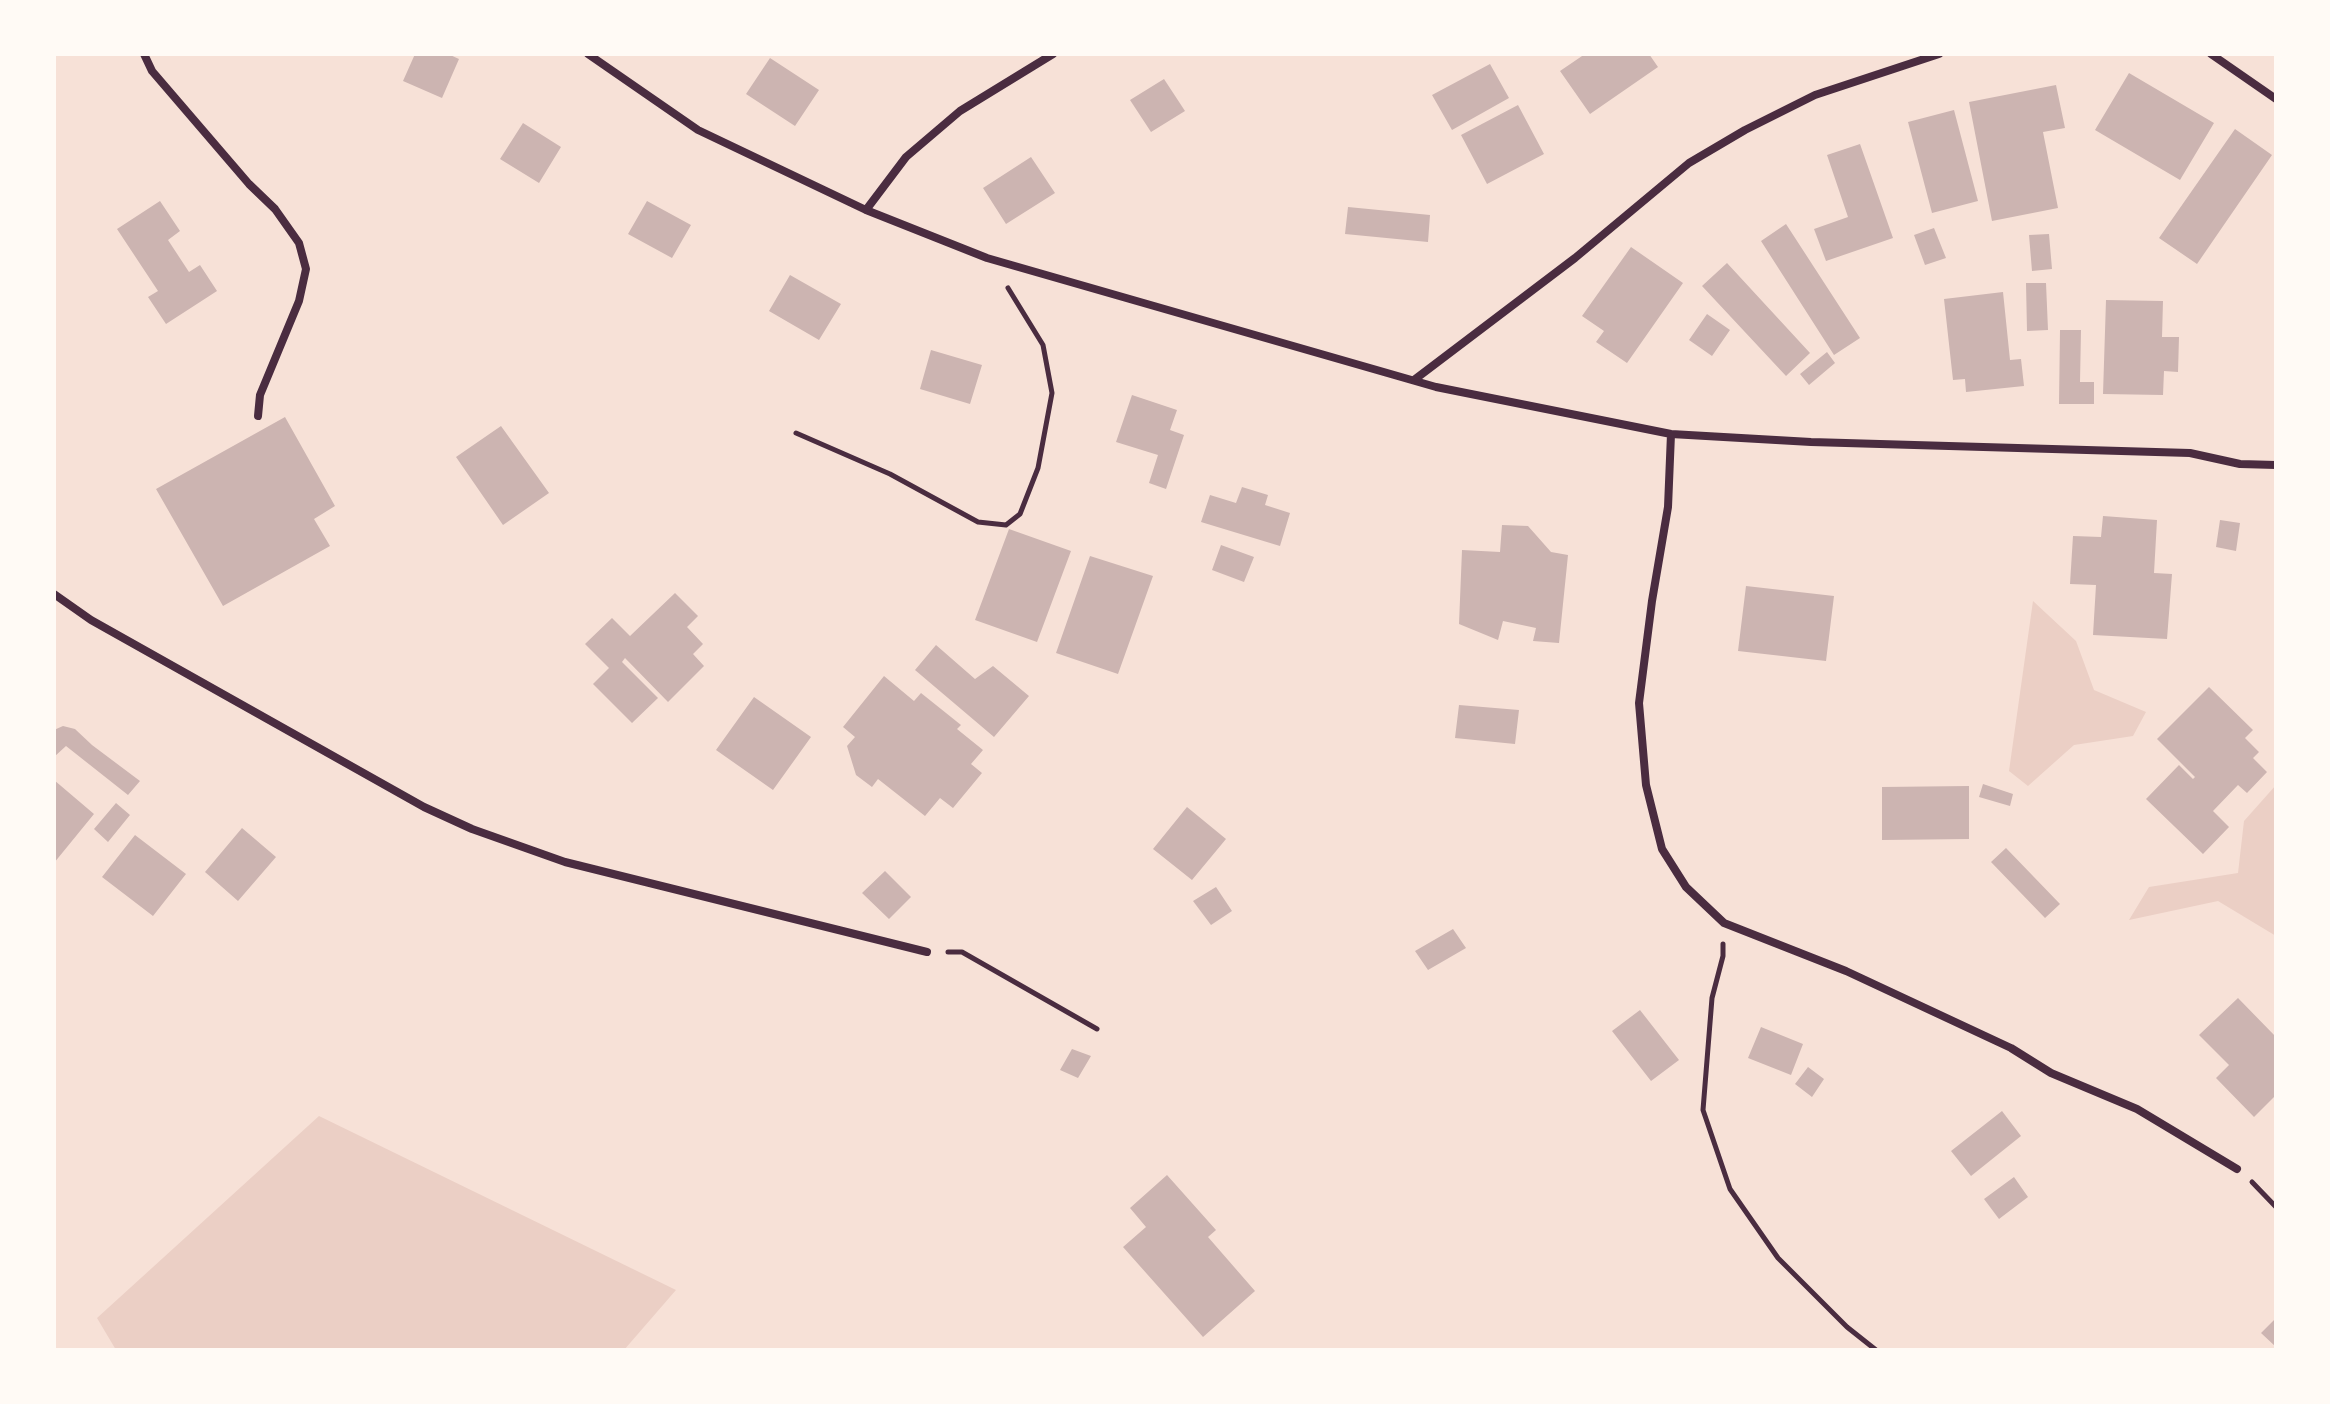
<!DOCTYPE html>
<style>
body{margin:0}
#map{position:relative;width:2330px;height:1404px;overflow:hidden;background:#f7e1d7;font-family:"PT Sans",sans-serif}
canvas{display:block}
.frame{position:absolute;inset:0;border:56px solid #fffaf5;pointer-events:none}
</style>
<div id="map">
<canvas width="2330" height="1404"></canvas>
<div class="frame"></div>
</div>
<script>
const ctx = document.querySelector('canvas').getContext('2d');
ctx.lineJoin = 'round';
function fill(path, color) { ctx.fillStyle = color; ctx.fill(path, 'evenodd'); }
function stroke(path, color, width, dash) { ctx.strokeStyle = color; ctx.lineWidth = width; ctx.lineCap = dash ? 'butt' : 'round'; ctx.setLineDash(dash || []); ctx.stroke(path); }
fill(new Path2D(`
 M2033,601L2076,641L2094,690L2146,712L2133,736L2074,745L2028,786L2009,771Z
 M2276,785V936L2218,901L2129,920L2149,887L2238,873L2244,821Z
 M319,1116L676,1290L624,1350H116L97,1318Z`), '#ebcfc5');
fill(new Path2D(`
 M415,54H448L459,59L442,98L403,81Z
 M1585,54H1649L1658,67L1590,114L1560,71Z
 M770,58L819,90L795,126L746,94Z
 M1490,64L1509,98L1452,130L1432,95Z
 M2129,73L2214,123L2180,180L2095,130Z
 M1164,79L1185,111L1151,132L1130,100Z
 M2056,85L2065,128L2043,132L2058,208L1992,221L1969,102Z
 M1518,105L1544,154L1487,184L1461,135Z
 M1954,110L1978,201L1932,213L1908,122Z
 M523,123L561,147L539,183L500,159Z
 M2235,129L2272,155L2197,264L2159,238Z
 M1860,144L1893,238L1826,261L1814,229L1848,217L1827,155Z
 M1031,157L1055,193L1006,224L983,188Z
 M160,201L180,231L168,240L189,272L200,265L217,291L166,324L148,297L158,291L117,229Z
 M647,201L691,225L672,258L628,234Z
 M1348,207L1430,215L1428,242L1345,234Z
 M1786,224L1860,338L1834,355L1761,241Z
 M1934,228L1946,258L1925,265L1914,235Z
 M2049,234L2052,269L2032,271L2029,235Z
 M1631,247L1683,283L1627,363L1596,342L1604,331L1582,316Z
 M1727,263L1810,353L1786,376L1702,286Z
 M790,275L841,304L819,340L769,311Z
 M2026,283H2046L2048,330L2027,331Z
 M2003,292L2010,360L2021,359L2024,386L1966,392L1965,379L1953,380L1944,299Z
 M2106,300L2163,301L2162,337H2179L2178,372L2164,371L2163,395L2103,394Z
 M1707,314L1730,330L1712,356L1689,340Z
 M2060,330H2081L2080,382H2094V404H2059Z
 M931,350L982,365L970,404L920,389Z
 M1827,352L1835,363L1809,385L1800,374Z
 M1132,395L1177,410L1170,430L1184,435L1166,489L1149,483L1158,455L1116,442Z
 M285,417L335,506L314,519L330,546L223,606L156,489Z
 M501,426L549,493L503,525L456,457Z
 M1242,487L1268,495L1265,505L1290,513L1280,546L1201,522L1210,495L1236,503Z
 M2103,516L2157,520L2154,573L2172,574L2167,639L2093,635L2096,585L2070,584L2073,536L2101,537Z
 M2220,520L2240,523L2236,551L2216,547Z
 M1502,525L1528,526L1551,552L1568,555L1559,643L1533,641L1536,628L1503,621L1498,640L1459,624L1462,550L1500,552Z
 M1009,529L1071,551L1037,642L975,620Z
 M1221,545L1254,557L1244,582L1212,570Z
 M1090,556L1153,576L1118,674L1056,653Z
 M1746,586L1834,596L1826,661L1738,651Z
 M675,593L698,616L687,627L703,644L693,654L704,666L668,702L625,658L622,662L658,698L632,723L593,684L609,668L585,644L612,618L630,636Z
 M936,645L975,679L993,666L1029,696L994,737L915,670Z
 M884,676L914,701L921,693L961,725L957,729L983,750L971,764L982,773L953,808L940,798L925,816L878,779L872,787L856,775L847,746L855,737L843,727Z
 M2209,687L2253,730L2245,738L2259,752L2253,758L2267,772L2247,793L2238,785L2213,811L2229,827L2203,854L2146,799L2179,765L2193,779L2195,777L2157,739Z
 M754,697L811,737L773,790L716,750Z
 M1459,705L1519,710L1515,744L1455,738Z
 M63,726L75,729L92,745L140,781L128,795L66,746L54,757V730Z
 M54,780L94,814L54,863Z
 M1983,784L2013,794L2010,806L1979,797Z
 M1969,786V839L1882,840V787Z
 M116,803L130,815L108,842L94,829Z
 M1187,807L1226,839L1192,880L1153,849Z
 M242,828L276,857L238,901L205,872Z
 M135,835L186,874L153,916L102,877Z
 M2006,848L2060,904L2045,918L1991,862Z
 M885,871L911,897L889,919L862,893Z
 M1216,887L1232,911L1211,925L1193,901Z
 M1453,929L1466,948L1428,970L1415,951Z
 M2238,998L2276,1037V1095L2254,1117L2216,1078L2229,1065L2199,1035Z
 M1640,1010L1679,1060L1651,1081L1612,1031Z
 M1761,1027L1803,1044L1791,1075L1748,1058Z
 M1072,1049L1091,1056L1078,1078L1060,1070Z
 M1808,1067L1824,1079L1812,1097L1795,1084Z
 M2002,1111L2021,1136L1971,1176L1951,1151Z
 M1167,1175L1216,1230L1208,1237L1255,1291L1203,1337L1123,1247L1146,1227L1130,1208Z
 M2014,1177L2028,1197L1999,1219L1984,1199Z
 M2276,1318V1347L2261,1333Z`), '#ccb4b1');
stroke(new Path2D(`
 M796,433L890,474L978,522L1006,525L1020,514L1038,468L1052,393L1043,345L1008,288
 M1723,944V956L1712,998L1703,1110L1730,1189L1778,1258L1847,1327L1876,1350
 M948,952H962L1097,1029
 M2252,1182L2276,1207`), '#4a2c40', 5);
stroke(new Path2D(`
 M144,54L152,71L249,184L275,209L299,243L306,269L299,301L260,395L258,416
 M588,54L698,130L866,210L987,258L1436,387L1671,434L1811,442L2190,453L2240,464L2276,465
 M2211,54L2276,99
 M866,210L906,157L960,111L1053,54
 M1414,380L1575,258L1689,163L1745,130L1815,95L1939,54
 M1671,434L1668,507L1652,601L1639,703L1646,785L1662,849L1686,887L1724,923L1846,971L2011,1048L2051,1073L2137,1109L2237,1169
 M54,594L91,620L424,807L472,829L565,862L927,952`), '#4a2c40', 8);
</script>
